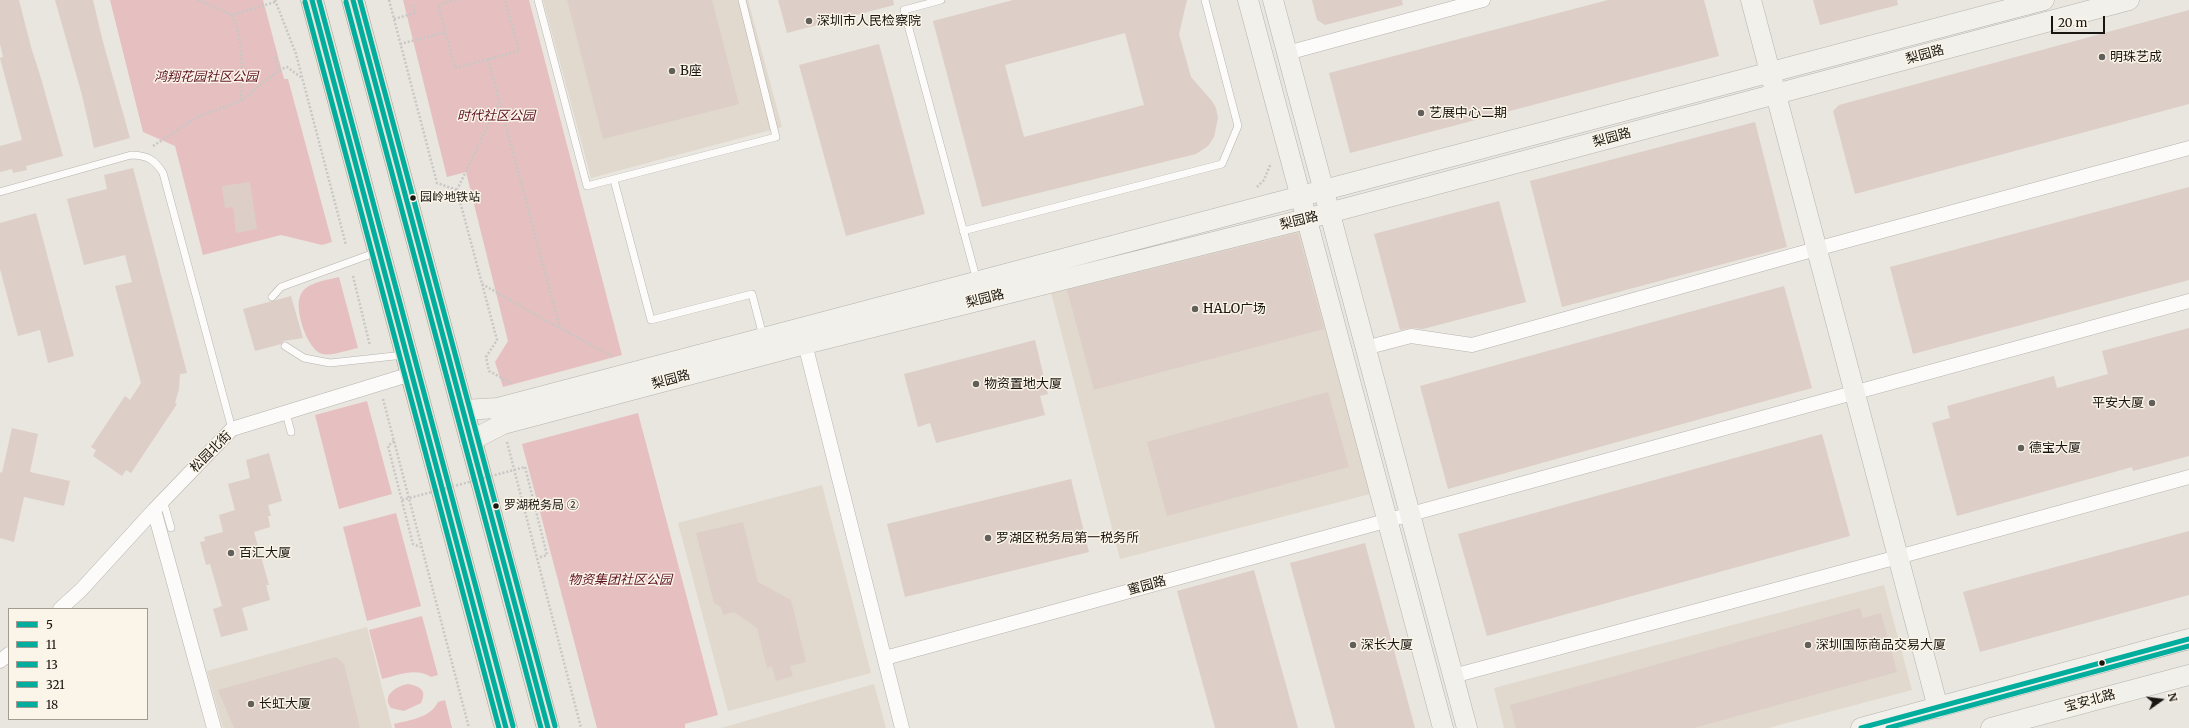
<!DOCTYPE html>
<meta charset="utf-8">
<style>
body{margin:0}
#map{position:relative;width:2189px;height:728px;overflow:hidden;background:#e9e5df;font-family:Merriweather,serif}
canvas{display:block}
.legend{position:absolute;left:8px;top:608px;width:140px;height:112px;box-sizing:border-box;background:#fbf4e8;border:1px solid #a19b92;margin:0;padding:5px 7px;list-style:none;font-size:12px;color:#191612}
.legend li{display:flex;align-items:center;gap:8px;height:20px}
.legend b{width:20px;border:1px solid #a19b92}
.north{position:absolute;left:2141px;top:680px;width:40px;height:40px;-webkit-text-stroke:3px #fbf4e8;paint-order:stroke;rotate:76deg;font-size:11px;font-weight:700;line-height:16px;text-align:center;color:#191612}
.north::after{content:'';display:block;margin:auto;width:14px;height:18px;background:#191612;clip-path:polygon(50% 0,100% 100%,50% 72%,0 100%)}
.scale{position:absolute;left:2051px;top:16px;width:54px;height:18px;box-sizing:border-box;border:2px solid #191612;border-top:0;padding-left:5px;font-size:12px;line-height:14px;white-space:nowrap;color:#191612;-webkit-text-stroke:3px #fbf4e8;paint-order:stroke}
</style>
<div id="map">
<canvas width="2189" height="728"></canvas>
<ul class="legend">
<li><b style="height:5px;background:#01ad9c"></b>5</li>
<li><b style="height:5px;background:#01ad9c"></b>11</li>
<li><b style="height:5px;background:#01ad9c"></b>13</li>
<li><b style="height:5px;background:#01ad9c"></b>321</li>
<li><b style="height:5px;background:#01ad9c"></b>18</li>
</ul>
<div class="north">N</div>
<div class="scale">20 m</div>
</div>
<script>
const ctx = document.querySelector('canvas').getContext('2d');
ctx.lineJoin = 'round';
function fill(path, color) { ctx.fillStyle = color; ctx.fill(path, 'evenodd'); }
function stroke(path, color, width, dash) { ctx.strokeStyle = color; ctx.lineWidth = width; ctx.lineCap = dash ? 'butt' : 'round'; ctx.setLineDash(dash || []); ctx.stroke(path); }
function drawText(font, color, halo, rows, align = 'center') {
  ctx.font = font + ' Merriweather,"Noto Sans SC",serif'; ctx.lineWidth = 3; ctx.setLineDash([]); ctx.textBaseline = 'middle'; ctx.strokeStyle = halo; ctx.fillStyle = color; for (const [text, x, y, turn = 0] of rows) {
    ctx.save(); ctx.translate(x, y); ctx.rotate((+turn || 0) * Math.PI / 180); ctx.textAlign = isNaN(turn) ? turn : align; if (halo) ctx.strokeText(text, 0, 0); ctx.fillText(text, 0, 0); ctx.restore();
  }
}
fill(new Path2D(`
 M543,0H748L782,127L591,178Z
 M1301,224L1370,494L1120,559L1050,289Z
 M822,485L871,673L728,711L678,523Z
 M1884,585L1912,690L1768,728H1504L1494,688Z
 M367,627L392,728H223L207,671Z
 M874,684L886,728H721Z`), '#e1d9cd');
fill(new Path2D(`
 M110,0H263L284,79H288L332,242L322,245L281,235L203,255L175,146L143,132Z
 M403,0H529L622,355L503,387L495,362L508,341L466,172L447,177Z
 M339,277L358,348C348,350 333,356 322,354C307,350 293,307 301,294C307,282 328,280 339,277Z
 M367,401L392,494L339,509L315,415Z
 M638,413L718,715L685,724V728H597L522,444Z
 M396,513L421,606L367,621L343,527Z
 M422,616L438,675L431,677C416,667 398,675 382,679L369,630Z
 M408,684C421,686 427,691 421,703L404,711L391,708C381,695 397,686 408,684Z
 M445,700L452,728H395L394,724C410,720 430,718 438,702Z`), '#e6c0c1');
fill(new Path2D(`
 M0,0H19L31,47L40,75L63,156L26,166L27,170L13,173L12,169L0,172V146L22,140L0,58L3,57L0,44Z
 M55,0H93L103,42L130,138L94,148L82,95Z
 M567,0H712L739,104L603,139Z
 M778,0H893L894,5L787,33Z
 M1013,0H1187L1179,34L1191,77L1212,101L1216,108L1218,118L1214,137L1208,146L1196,154L982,207L933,21ZM1125,33L1144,105L1024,137L1005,65Z
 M1312,0H1402L1403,5L1325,25L1317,20Z
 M1608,0H1704L1719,56L1350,153L1329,73Z
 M1813,0H1897L1898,5L1820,25Z
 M2189,10V104L1855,194L1833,111L1839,105Z
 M879,44L925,214L846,236L799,65Z
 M1755,122L1787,247L1562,307L1530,181Z
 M133,168L187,373L180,374L179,389L175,403L177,404L131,473L126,470L122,476L93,456L96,450L91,447L125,396L130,400L141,383L115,286L132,282L125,255L84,265L67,199L107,189L104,175Z
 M250,182L257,229L236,233L233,207L225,208L222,186Z
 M2189,187V280L1913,354L1890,267Z
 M1499,201L1526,302L1423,329L1412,328L1400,330L1374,234Z
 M36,213L74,356L48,363L40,330L18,336L0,269V223Z
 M1298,233L1324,329L1094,390L1067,290Z
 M1784,286L1812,388L1448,489L1420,386Z
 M291,296L303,338L283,341L281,344L255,351L243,309Z
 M2189,328V456L2133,471L2132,467L1957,516L1932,423L1950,418L1947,406L2054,376L2057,388L2108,374L2102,351Z
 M1035,340L1048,394L1040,396L1045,415L936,443L930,423L918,427L904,374Z
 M1328,392L1349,467L1167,516L1147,442Z
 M12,428L38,434L30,472L70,481L64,506L24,497L14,542L0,538V472L2,473Z
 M1822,434L1850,536L1487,636L1458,534Z
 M269,453L282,501L268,505L271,516H268L270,527L254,532L269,585H266L270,600L242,608L248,630L221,637L213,609L222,606L210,564L206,565L200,542L205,541L204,537L223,532L219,515L235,510L228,484L250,478L246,460Z
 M1071,479L1089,552L905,597L887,524Z
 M743,522L758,582L791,600L806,662L790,666L793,676L776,681L772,666L767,668L757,628L734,612L723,615L721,607L714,603L696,533Z
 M2189,531V595L1980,652L1963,592Z
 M1365,543L1415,728H1335L1290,563Z
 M1254,570L1298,728H1215L1177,591Z
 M1860,608L1863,618L1881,613L1897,672L1694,728H1516L1510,705Z
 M336,657L344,664L360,728H234L218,690Z`), '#ddcfc7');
const lane = new Path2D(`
 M538,0L587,186L776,137L742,0
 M941,0L904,10L977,281
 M614,180L651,320L752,294L763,336
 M0,192L131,155C147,155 155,160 163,173L232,429
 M963,231L1222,164L1238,126L1205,0
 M272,297L281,287L377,252
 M285,346L304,358L330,363L404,355
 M286,413L291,432
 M163,500L171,528`);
const street = new Path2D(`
 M1287,53L1483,0
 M803,336L902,728
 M1365,348L1411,336L1472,345L1816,249L2189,148
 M154,510L214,728
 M60,609L81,590L154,510L232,429L411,374
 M885,658L2189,301
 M0,661L9,654
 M1453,676L1898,557L2189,477`);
const secondary = new Path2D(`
 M1248,0L1443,728
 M1273,0L1467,728
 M1751,0L1938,708
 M463,410L498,408L2044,0
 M470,441L503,424L805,344L1306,219L2129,0
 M1861,728L2189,639
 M1991,728L2189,675`);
const primary = new Path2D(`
 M312,0L506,728
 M353,0L548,728`);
stroke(lane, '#b6b3ae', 8);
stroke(street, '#b6b3ae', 15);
stroke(secondary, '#b6b3ae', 21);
stroke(primary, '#a2a18d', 23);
stroke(new Path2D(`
 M198,0L232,15L275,2
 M275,0L296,54L346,245
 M389,0L437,183L457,190L497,340L486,357L489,371L513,384
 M456,0L438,5L455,68L519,51L505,0
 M232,15C244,42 242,71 241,100
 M394,19L415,13L413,4
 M400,44L446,32
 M488,59L560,328L613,357
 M279,70L287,67L302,78
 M153,146L199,116L241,101L279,70L275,57
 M1257,187L1264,180L1271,163
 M457,190L499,102
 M353,276L370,346
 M482,284L559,328
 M383,399L469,728
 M394,441L388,446L413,544L420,547
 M507,442L581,728
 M525,467L547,555L538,558`), '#c8c7c5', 2.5, [2, 2]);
stroke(lane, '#fcfbfa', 7);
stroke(street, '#fcfbfa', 14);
stroke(secondary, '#f1f0eb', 20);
stroke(primary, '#e6e6dc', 22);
stroke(new Path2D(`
 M402,500L525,467`), '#c8c7c5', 2.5, [2, 2]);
stroke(new Path2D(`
 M312,0L506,728
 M353,0L548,728`), '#01ad9c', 5);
stroke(new Path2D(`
 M305,2L499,728
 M346,2L541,728`), '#01ad9c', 5);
stroke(new Path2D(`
 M319,0L513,726
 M360,0L555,726`), '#01ad9c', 5);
stroke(new Path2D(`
 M1861,728L2189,639`), '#01ad9c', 5);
stroke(new Path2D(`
 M1888,728L2189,646`), '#01ad9c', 5);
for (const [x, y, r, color] of [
 [809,21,4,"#625e5a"],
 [2102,57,4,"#625e5a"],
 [672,71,4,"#625e5a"],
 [1421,113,4,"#625e5a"],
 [413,198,3.5,"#191612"],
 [1195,309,4,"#625e5a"],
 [976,384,4,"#625e5a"],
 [2152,403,4,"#625e5a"],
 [2021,448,4,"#625e5a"],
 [496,506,3.5,"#191612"],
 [988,538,4,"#625e5a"],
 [231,553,4,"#625e5a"],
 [1353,645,4,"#625e5a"],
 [1808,645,4,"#625e5a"],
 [2102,663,3.5,"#191612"],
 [251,704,4,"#625e5a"]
]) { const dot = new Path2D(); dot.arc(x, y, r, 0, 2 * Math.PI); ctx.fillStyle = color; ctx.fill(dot); stroke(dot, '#fbf4e8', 1.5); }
drawText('12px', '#191612', '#fbf4e8', [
 ["园岭地铁站",420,198],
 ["罗湖税务局 ②",504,506]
], 'left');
drawText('13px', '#191612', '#fbf4e8', [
 ["深圳市人民检察院",817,21],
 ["明珠艺成",2110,57],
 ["B座",680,71],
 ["艺展中心二期",1429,113],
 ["HALO广场",1203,309],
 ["物资置地大厦",984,384],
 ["平安大厦",2144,403,"right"],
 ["德宝大厦",2029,448],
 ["罗湖区税务局第一税务所",996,538],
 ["百汇大厦",239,553],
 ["深长大厦",1361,645],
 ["深圳国际商品交易大厦",1816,645],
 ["长虹大厦",259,704]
], 'left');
drawText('13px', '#191612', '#fbf4e8', [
 ["梨园路",1925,55,-15],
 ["梨园路",1612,138,-15],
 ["梨园路",1299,221,-14],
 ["梨园路",985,299,-14],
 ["梨园路",671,380,-15],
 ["松园北街",211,452,-45],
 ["蜜园路",1147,586,-15],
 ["宝安北路",2090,701,-15]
]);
drawText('italic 13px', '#5d1124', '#fbf4e8', [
 ["鸿翔花园社区公园",206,77],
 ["时代社区公园",496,116],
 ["物资集团社区公园",620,580]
]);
</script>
